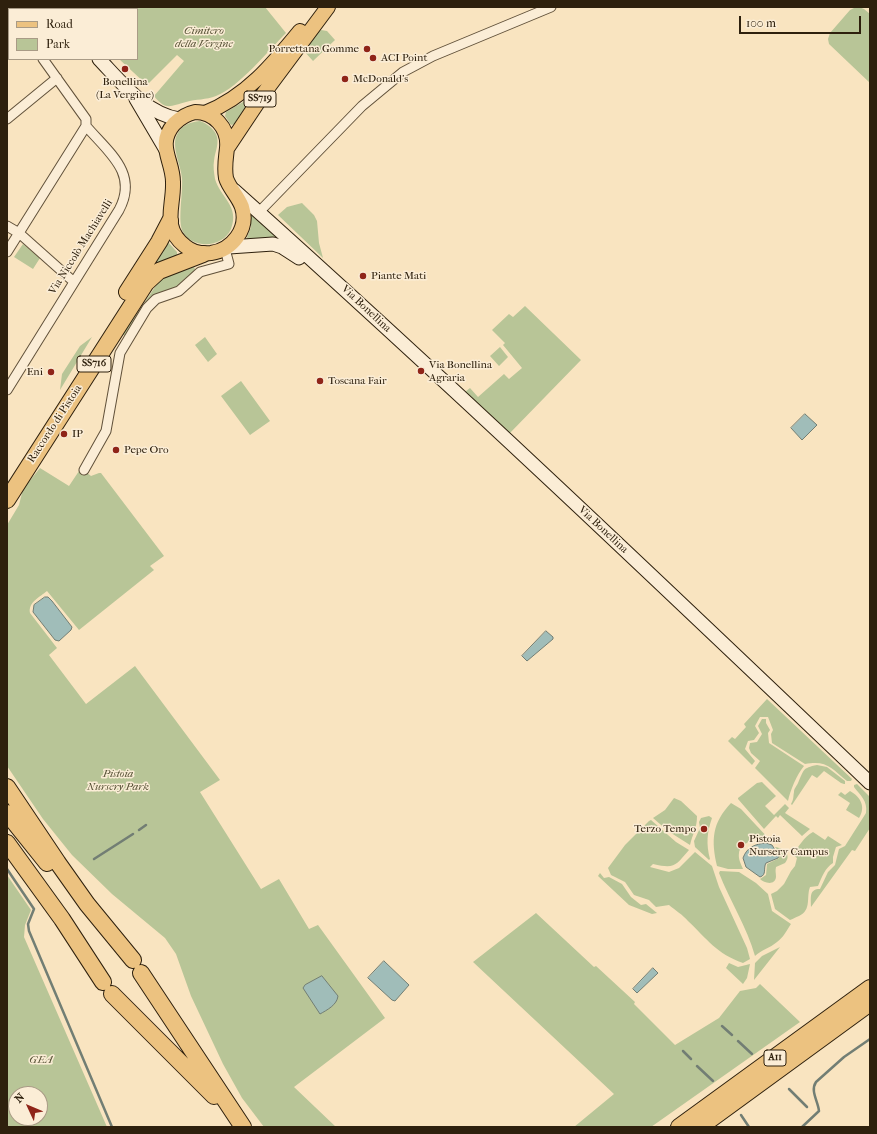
<!DOCTYPE html>
<meta charset="utf-8">
<style>
body{margin:0}
#map{position:relative;width:877px;height:1134px;overflow:hidden;background:#f9e4c0;font-family:"IM FELL French Canon",serif}
canvas{display:block}
.frame{position:absolute;inset:0;border:8px solid #2e200d;pointer-events:none}
.legend{position:absolute;left:8px;top:8px;width:130px;height:52px;box-sizing:border-box;background:#fbedd6;border:1px solid #a99b86;margin:0;padding:5px 7px;list-style:none;font-size:12px;color:#2e200d}
.legend li{display:flex;align-items:center;gap:8px;height:20px}
.legend b{width:20px;border:1px solid #a99b86}
.north{position:absolute;left:8px;top:1086px;width:40px;height:40px;box-sizing:border-box;background:#fbedd6;border:1px solid #a99b86;border-radius:50%;rotate:314deg;font-size:11px;font-weight:700;line-height:16px;text-align:center;color:#2e200d}
.north::after{content:'';display:block;margin:auto;width:14px;height:18px;background:#8f2418;clip-path:polygon(50% 0,100% 100%,50% 72%,0 100%)}
.scale{position:absolute;left:739px;top:16px;width:122px;height:18px;box-sizing:border-box;border:2px solid #2e200d;border-top:0;padding-left:5px;font-size:12px;line-height:14px;white-space:nowrap;color:#2e200d;-webkit-text-stroke:3px #fbedd6;paint-order:stroke}
</style>
<div id="map">
<canvas width="877" height="1134"></canvas>
<div class="frame"></div>
<ul class="legend">
<li><b style="height:5px;background:#ecc280"></b>Road</li>
<li><b style="height:11px;background:#b8c597"></b>Park</li>
</ul>
<div class="north">N</div>
<div class="scale">100 m</div>
</div>
<script>
const ctx = document.querySelector('canvas').getContext('2d');
ctx.lineJoin = 'round';
function fill(path, color) { ctx.fillStyle = color; ctx.fill(path, 'evenodd'); }
function stroke(path, color, width, dash) { ctx.strokeStyle = color; ctx.lineWidth = width; ctx.lineCap = dash ? 'butt' : 'round'; ctx.setLineDash(dash || []); ctx.stroke(path); }
function drawText(font, color, halo, rows, align = 'center') {
  ctx.font = font + ' "IM FELL French Canon",serif'; ctx.lineWidth = 3; ctx.setLineDash([]); ctx.textBaseline = 'middle'; ctx.strokeStyle = halo; ctx.fillStyle = color; for (const [text, x, y, turn = 0] of rows) {
    ctx.save(); ctx.translate(x, y); ctx.rotate((+turn || 0) * Math.PI / 180); ctx.textAlign = isNaN(turn) ? turn : align; if (halo) ctx.strokeText(text, 0, 0); ctx.fillText(text, 0, 0); ctx.restore();
  }
}
fill(new Path2D(`
 M117,7H265L286,33C268,51 239,87 216,96C206,100 196,99 186,102C170,106 166,111 154,96L184,61L177,55L147,85L119,59H137V9H117Z
 M859,7L864,9L870,14V83L829,44L828,39L830,33L850,10L854,8Z
 M321,30L327,31L335,40L313,61L304,51L316,34Z
 M257,89L259,91L235,124L231,125L225,116L226,112L243,102Z
 M200,121C206,123 213,128 216,134C220,143 215,151 214,161C213,166 214,173 215,179C220,197 240,206 231,229C223,248 191,250 182,230C178,218 183,193 182,178C181,166 172,148 176,137C180,126 189,122 200,121Z
 M302,203L314,215L317,221L319,243L323,258L278,215L287,207Z
 M253,214L281,236L279,239L246,240L251,227V216Z
 M167,241L177,252V255L153,266Z
 M23,244L40,258L33,269L14,257Z
 M194,267L196,271L183,286L159,294L126,337L119,332L128,327L159,281C169,274 182,271 194,267Z
 M525,306L581,360L509,434L465,392L470,388L478,397L504,374L509,379L522,368L503,345L505,343L492,330L509,314L513,317Z
 M92,337L60,390L62,374L80,346Z
 M205,337L217,354L208,362L195,345Z
 M500,347L508,357L499,366L490,356Z
 M241,381L270,421L250,435L221,396Z
 M40,468L69,486L81,468L91,476L99,473H101L164,556L150,566L154,570L79,630L47,591C40,597 28,602 30,613L57,648L49,655L86,704L135,666L220,780L200,792L261,889L279,879L309,929L318,925L385,1018L294,1087L336,1127H264L242,1098L223,1064L191,996L176,954L165,938L112,894L72,855L43,819L7,766V525L19,505L23,489Z
 M767,699L852,779L851,781H847C831,768 827,760 805,764L772,743L771,734L773,730L768,717H760L755,726L759,733L754,740L748,741L745,749L755,761L752,765L728,741L732,737L735,739L746,727L744,724Z
 M762,719H766V723L770,730L768,733L769,743L804,766C797,774 790,791 788,801L755,768L760,761L751,753L749,748L750,743L757,742L762,734L758,726Z
 M817,765L827,767L845,781V784H844L841,783L824,771L817,778L812,775L792,805L791,804C794,799 793,797 794,792C794,788 797,786 798,783C804,770 802,768 817,765Z
 M762,782L776,796L765,806L774,815L785,804L789,808L785,813L810,829L802,836L780,815L778,818L776,816L764,829L738,799V798L757,783Z
 M857,784L870,797V828L855,851L852,850L811,907C811,897 809,889 820,889L828,872L835,865L839,849L845,846L866,813C868,801 860,795 854,787V785Z
 M850,791C861,797 866,807 859,818L846,810L850,803L838,795L841,792L845,795Z
 M674,798L681,801L697,816C697,828 693,833 690,845L668,831L653,818L665,810Z
 M731,803L741,809L770,840L769,841C767,841 765,839 763,839C755,837 740,844 739,853C738,859 741,864 743,869H728L717,866C711,840 712,823 731,803Z
 M709,816L712,818C707,832 706,844 710,859L709,860L695,847L694,841L700,828L699,822L701,818Z
 M651,820L676,842L689,850C675,866 675,869 653,864L650,867L669,872L679,868L695,852L712,866L719,887L747,948L750,959L743,963C717,954 707,939 688,921C683,915 675,910 669,905L656,907L649,900L634,895L625,882L611,875L608,868L625,845L649,821Z
 M813,832L825,840L828,836L842,845L836,847L833,857V863C825,868 822,877 818,886L810,887C806,897 812,910 799,916C795,917 794,919 790,920L775,909L771,894L777,891L784,884L791,871L795,866L797,858L793,855C798,847 804,837 813,832Z
 M775,847C784,848 792,855 785,863L776,867C775,871 776,873 776,877C775,886 764,883 760,879L766,875L767,864L779,858V853Z
 M720,871L739,872L756,883L768,894L772,911L791,924C787,930 783,938 777,942C770,948 761,950 755,956C747,927 730,901 719,873Z
 M600,873L604,878L609,877L622,884L631,897L641,905L646,904L657,913L652,914L629,905L598,876Z
 M7,875L31,910L25,925L24,937L107,1127H7ZM16,1094H40V1118H16Z
 M536,913L594,967L596,966L635,1002L634,1004L675,1045L719,1018L740,991L756,988L760,984L800,1022L651,1127H574L614,1094L473,962Z
 M780,947L754,980L755,963L762,956Z
 M729,963L738,967L750,964L747,978L743,984L726,968Z`), '#b8c597');
const water = new Path2D(`
 M805,414L817,425L802,440L791,428Z
 M45,597H48L52,601L72,627L71,630L59,641L55,640L33,612L34,605Z
 M546,631L553,637V639L527,661L522,656Z
 M766,843L772,845L779,856L778,858L766,863C763,868 767,875 760,877L746,867L743,858C747,847 755,844 766,843Z
 M384,961L409,985L395,1001L392,1000L368,978Z
 M653,968L658,973L637,993L633,989Z
 M322,976L338,996C337,1005 327,1010 320,1014L303,988L305,985Z`);
fill(water, '#a0bdb9');
stroke(water, '#727e74', 1);
stroke(new Path2D(`
 M139,830L146,825
 M94,859L133,834
 M7,869L34,909L28,924L29,931L112,1127
 M722,1026L732,1035
 M738,1041L752,1054
 M683,1051L691,1059
 M697,1066L713,1081
 M789,1089L807,1107
 M741,1115L749,1127
 M802,1127L819,1111C818,1101 810,1091 816,1082L844,1057L870,1039`), '#727e74', 2.5);
const street = new Path2D(`
 M7,10L9,13
 M7,119L57,78
 M259,212L362,106L403,72L433,56L551,7
 M7,226L19,233L74,282
 M7,252L86,126
 M7,390L119,210C139,173 108,152 86,126V119L43,59
 M84,470L106,431L120,353L147,308L156,299L179,291L200,272L229,264L225,249`);
const secondary = new Path2D(`
 M48,7L50,9
 M99,59C121,82 146,114 179,119
 M136,99L166,150
 M234,190C450,383 660,583 870,783
 M229,247L273,244L282,247L299,258`);
const primary = new Path2D(`
 M195,112C214,112 229,128 227,148C226,158 224,167 226,178C229,188 238,196 242,207C249,229 232,250 211,253C201,254 192,252 185,246C161,227 174,207 173,182C173,160 156,145 174,124C180,118 186,114 195,112Z
 M205,113C246,97 273,64 300,31
 M228,147L264,93L328,7`);
const highway = new Path2D(`
 M127,292L159,242L170,221
 M7,500L146,283L159,271L203,254
 M7,787L58,863L87,904L133,960
 M7,813L47,863
 M7,843L62,919L103,982
 M141,973L243,1127
 M112,994L214,1096
 M679,1127L870,988
 M700,1127L870,1003`);
stroke(street, '#61513a', 11);
stroke(secondary, '#2e200d', 15);
stroke(primary, '#2e200d', 16);
stroke(highway, '#2e200d', 18);
stroke(street, '#fbedd6', 9);
stroke(secondary, '#fbedd6', 13);
stroke(primary, '#ecc280', 14);
stroke(highway, '#ecc280', 16);
for (const [x, y, r, color] of [
 [367,49,4,"#8f2418"],
 [373,58,4,"#8f2418"],
 [125,69,4,"#8f2418"],
 [345,79,4,"#8f2418"],
 [363,276,4,"#8f2418"],
 [421,371,4,"#8f2418"],
 [51,372,4,"#8f2418"],
 [320,381,4,"#8f2418"],
 [64,434,4,"#8f2418"],
 [116,450,4,"#8f2418"],
 [704,829,4,"#8f2418"],
 [741,845,4,"#8f2418"]
]) { const dot = new Path2D(); dot.arc(x, y, r, 0, 2 * Math.PI); ctx.fillStyle = color; ctx.fill(dot); stroke(dot, '#fbedd6', 1.5); }
for (const [x, y, w] of [
 [260,99,32],
 [94,364,34],
 [775,1058,22]
]) { const box = new Path2D(); box.roundRect(x - w / 2, y - 8, w, 16, 3); ctx.fillStyle = '#fbedd6'; ctx.fill(box); stroke(box, '#2e200d', 1); }
drawText('bold 10px', '#2e200d', null, [
 ["SS719",260,99],
 ["SS716",94,364],
 ["A11",775,1058]
]);
drawText('italic 11px', '#575236', '#fbedd6', [
 ["Cimitero",204,31],
 ["della Vergine",204,44],
 ["Pistoia",118,774],
 ["Nursery Park",118,787],
 ["GEA",41,1060]
]);
drawText('11px', '#2e200d', '#fbedd6', [
 ["Porrettana Gomme",359,49,"right"],
 ["ACI Point",381,58],
 ["McDonald's",353,79],
 ["Bonellina",125,82,"center"],
 ["(La Vergine)",125,95,"center"],
 ["Piante Mati",371,276],
 ["Via Bonellina",429,365],
 ["Agraria",429,378],
 ["Eni",43,372,"right"],
 ["Toscana Fair",328,381],
 ["IP",72,434],
 ["Pepe Oro",124,450],
 ["Terzo Tempo",696,829,"right"],
 ["Pistoia",749,839],
 ["Nursery Campus",749,852]
], 'left');
drawText('11px', '#2e200d', '#fbedd6', [
 ["Via Niccolò Machiavelli",81,247,-58],
 ["Via Bonellina",366,309,43],
 ["Raccordo di Pistoia",55,424,-57],
 ["Via Bonellina",603,530,43]
]);
</script>
